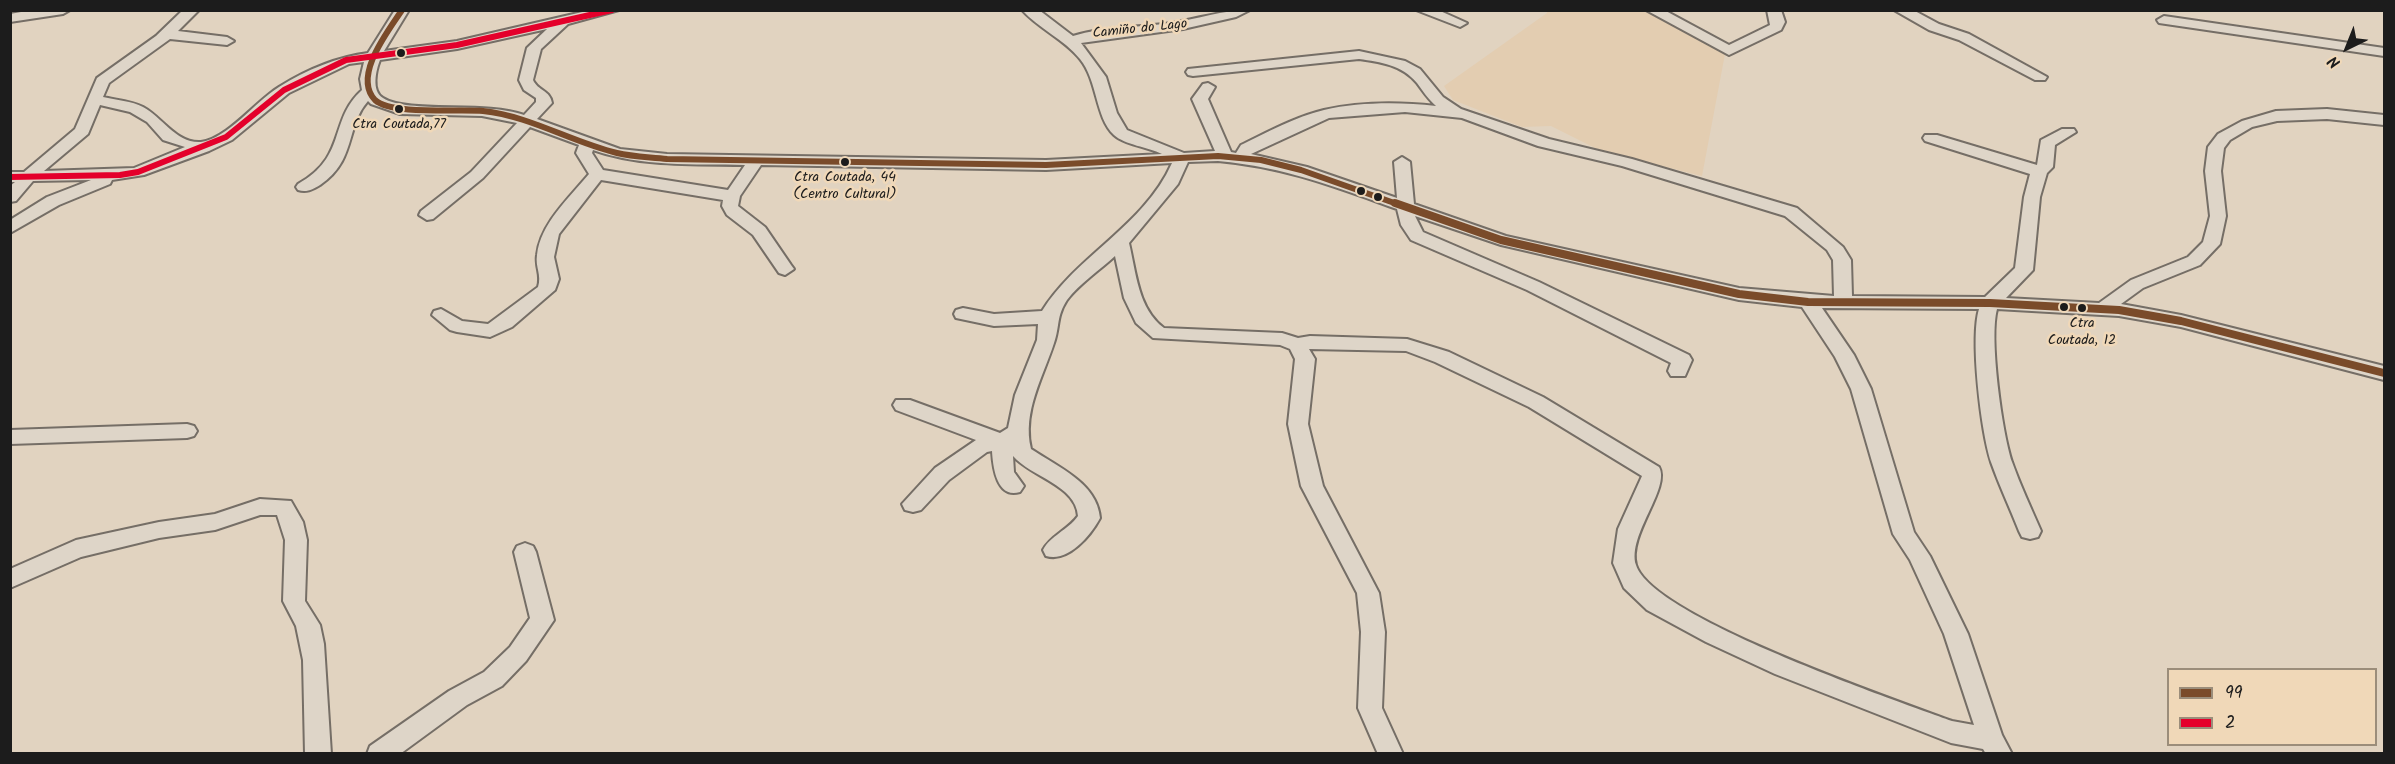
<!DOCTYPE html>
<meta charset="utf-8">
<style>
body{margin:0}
#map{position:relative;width:2395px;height:764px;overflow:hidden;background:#e1d3c0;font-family:Kalam,sans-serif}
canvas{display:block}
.frame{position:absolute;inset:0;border:12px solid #1c1c1c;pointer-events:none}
.legend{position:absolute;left:2167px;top:668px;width:210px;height:78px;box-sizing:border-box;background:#f0d8b8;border:2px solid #9b8d7a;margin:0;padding:8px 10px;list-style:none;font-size:18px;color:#1c1c1c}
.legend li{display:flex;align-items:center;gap:12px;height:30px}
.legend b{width:30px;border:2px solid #9b8d7a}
.north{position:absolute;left:2317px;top:18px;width:60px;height:60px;-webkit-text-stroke:4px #f0d8b8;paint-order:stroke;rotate:223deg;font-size:16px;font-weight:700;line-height:24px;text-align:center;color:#1c1c1c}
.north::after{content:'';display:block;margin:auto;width:21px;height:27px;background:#1c1c1c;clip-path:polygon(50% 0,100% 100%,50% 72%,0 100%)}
</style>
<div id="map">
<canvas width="2395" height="764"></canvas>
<div class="frame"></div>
<ul class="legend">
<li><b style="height:8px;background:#7a4b2a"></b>99</li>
<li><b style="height:8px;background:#e4002b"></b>2</li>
</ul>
<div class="north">N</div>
</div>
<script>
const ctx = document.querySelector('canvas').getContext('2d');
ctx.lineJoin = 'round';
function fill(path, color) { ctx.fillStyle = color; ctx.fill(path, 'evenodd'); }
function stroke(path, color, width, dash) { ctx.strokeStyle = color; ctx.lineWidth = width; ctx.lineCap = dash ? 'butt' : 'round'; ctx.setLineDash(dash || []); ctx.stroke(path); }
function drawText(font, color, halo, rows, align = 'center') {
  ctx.font = font + ' Kalam,sans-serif'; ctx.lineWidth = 5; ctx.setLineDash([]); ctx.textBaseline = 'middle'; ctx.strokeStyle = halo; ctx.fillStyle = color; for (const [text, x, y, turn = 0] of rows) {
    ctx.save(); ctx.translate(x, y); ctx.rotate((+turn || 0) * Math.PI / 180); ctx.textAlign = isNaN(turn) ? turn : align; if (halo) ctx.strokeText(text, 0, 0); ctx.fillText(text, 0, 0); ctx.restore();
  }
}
fill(new Path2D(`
 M1547,11H1648L1725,54L1702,176L1601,151L1551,126L1522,127L1453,100L1444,86L1547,13Z`), '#e3cdb1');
const minor = new Path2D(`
 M32,10H70L63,14L10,22V14Z
 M183,10H199L178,31L227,37L234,41L227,45L170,39L109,83L103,97C116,100 132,101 143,107C162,117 177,144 201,142C227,139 256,101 279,87C306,70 337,57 368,53L395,10H409L384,51L457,41L591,10H619L568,24L541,49L533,80C538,91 550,90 552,103L537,119L620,149L667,154L1046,160L1162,154C1148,147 1125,145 1114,135C1095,117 1098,81 1080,59C1064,39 1039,29 1022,10H1039L1073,36C1105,26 1138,28 1171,23C1198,19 1222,10 1250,10L1236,17L1183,29L1081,43L1106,77L1117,113L1127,130L1184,153L1215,151L1192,99L1203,84L1208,83L1215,87L1208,99L1231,152L1236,153L1241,145C1268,132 1295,117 1324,110C1359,102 1400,102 1436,106C1428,99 1423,91 1417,83C1402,65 1381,62 1359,59L1193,76L1188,75L1186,72L1188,69L1359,51L1405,61L1420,69L1443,97L1461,109L1549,139L1632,159L1797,208L1843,247L1851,260L1852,296L1985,297L2015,268L2024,197L2030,174L1925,141L1923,138L1925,135H1937L2037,165L2041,140L2062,129H2074L2076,132L2055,145L2053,167L2047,173L2040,197L2033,270L2006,298L2099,303L2131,280L2188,257L2203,242L2210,216L2205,171L2208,147L2218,134L2242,121L2276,111L2327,109L2384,115V125L2327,119L2277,121L2252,127L2230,140L2224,148L2221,171L2226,216L2220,244L2200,265L2143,288L2121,304L2181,315L2384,366V380L2181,327L2119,316L1997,309C1989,339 2002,431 2012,462C2020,485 2031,508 2041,531L2038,537L2030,539L2022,537L2019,531C2010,508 1999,485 1991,462C1981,430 1970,339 1979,309L1822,308L1854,355L1871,389L1914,532L1930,556L1968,634L2002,735L2012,754H1986L1983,749L1951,743L1775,674L1706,642L1647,610L1624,588L1613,563L1618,529L1642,476L1529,407L1435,362L1406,351L1309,349L1315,359L1308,424L1323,486L1379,593L1385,632L1382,708L1403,754H1378L1358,708L1361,632L1357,593L1301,486L1288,424L1295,359L1290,349L1280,345L1153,338L1136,323L1124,298L1115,256C1100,270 1079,284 1067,300C1056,317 1060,326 1054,343C1043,377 1022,412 1031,449C1058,467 1097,483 1100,518C1091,535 1068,563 1046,556L1043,550C1050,536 1068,530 1078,516C1076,485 1031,477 1013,456L1014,472L1024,486L1020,492C997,499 993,468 992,451L987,452L949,480L921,510L913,512L905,510L902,504L935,468L976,440L896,410L893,405L896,400H910L1000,433L1008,428L1015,395L1037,340L1038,324L994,326L956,318L954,314L956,310L963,308L994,314L1042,311C1077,255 1144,226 1172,163L1046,170L761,165L740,196L738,206L765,227L791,265L794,269L785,275L779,273L753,235L727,215L722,206L723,200L601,180L559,234L554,257L559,279L555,290L512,327L490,337L457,332L450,330L432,315L434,311L441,309L462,321L488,324L538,287C542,275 535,267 537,255C540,224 570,197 589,174L576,153L579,145L530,127L483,178L433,219L427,220L419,215L421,211L471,172L517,123L482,116L400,114L371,104L368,101C345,127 357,160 320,185C313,189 307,193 298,190L296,187L298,184C348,156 328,121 362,90L360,79L364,62L349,64L289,93L232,140L209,151L144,175L112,180L110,184L59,205L10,233V220L47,197L91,180L33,181L16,201L10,202V186L15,182H10V172H24L75,129L97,78L156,36ZM547,29L527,48L519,80L524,90L536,98V102L524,115C486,101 408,114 383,98C371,91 376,70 380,60L457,49ZM100,105L130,112L147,122L163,140L185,147L134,168L44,171L88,134ZM1405,112L1462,118L1538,146L1622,166L1785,216L1827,250L1833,260L1834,296L1739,288L1506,236L1414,204L1410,162L1402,157L1394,162L1397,198L1307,167L1251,154L1329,118ZM593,150C641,167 694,164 745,165L728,190L603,170L592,153ZM1218,161C1285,167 1335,187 1397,209L1401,225L1411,240L1527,290L1671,363L1668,371L1671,376H1685L1692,360L1689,355L1539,282L1423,232L1415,216L1501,245L1739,300L1802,307L1835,357L1851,389L1893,534L1910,560L1944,634L1974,725L1952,721C1895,700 1652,617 1636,565C1627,535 1671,488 1659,467L1543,397L1449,352L1407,339L1310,336L1298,338L1282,333L1164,328C1138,309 1136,272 1129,243L1178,184L1188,162Z
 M1416,10H1438L1467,23L1460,27Z
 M1646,10H1664L1729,45L1770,25L1767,10H1781L1785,22L1781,30L1729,55Z
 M1894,10H1913L1939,24L1969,34L2047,77L2045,80H2035L1959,40L1929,30Z
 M2164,16L2384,48V56L2159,23L2157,20Z
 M187,424L194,426L197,431L194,436L187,438L10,444V430Z
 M260,499L291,501L303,522L307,540L305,601L320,625L324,644L331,754H305L303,660L296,626L283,601L285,540L277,515H260L215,530L159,538L81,557L10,588V569L76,540L159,522L215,514Z
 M525,543L533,546L536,552L554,620L526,661L502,686L467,705L400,754H367L370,746L449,691L484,672L510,647L530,618L514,552L517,546Z`);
stroke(minor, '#756e66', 4);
fill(minor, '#ded5c8');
stroke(new Path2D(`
 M402,10C389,30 352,76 375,100C391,115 459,109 483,111C530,116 571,142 617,153C633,157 651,157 667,159L1046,165L1218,156L1261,160L1301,170L1400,205`), '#7a4b2a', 6);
stroke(new Path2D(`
 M1395,203L1501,240L1739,294L1808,302L1990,303L2119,310L2181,321L2384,373`), '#7a4b2a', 8);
stroke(new Path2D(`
 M10,177L120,175L138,172L226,137L284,90L346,60L457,45L612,10`), '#e4002b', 6);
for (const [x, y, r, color] of [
 [401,53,5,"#1c1c1c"],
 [399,109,5,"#1c1c1c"],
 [845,162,5,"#1c1c1c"],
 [1361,191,5,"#1c1c1c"],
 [1378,197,5,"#1c1c1c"],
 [2064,307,5,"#1c1c1c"],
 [2082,308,5,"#1c1c1c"]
]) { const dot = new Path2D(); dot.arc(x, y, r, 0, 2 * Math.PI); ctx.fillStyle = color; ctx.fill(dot); stroke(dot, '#f0d8b8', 2); }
drawText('14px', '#1c1c1c', '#f0d8b8', [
 ["Camiño do Lago",1140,30,-6]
]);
drawText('14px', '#1c1c1c', '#f0d8b8', [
 ["Ctra Coutada,77",399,126],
 ["Ctra Coutada, 44",845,179],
 ["(Centro Cultural)",845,196],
 ["Ctra",2082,325],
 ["Coutada, 12",2082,342]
]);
</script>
